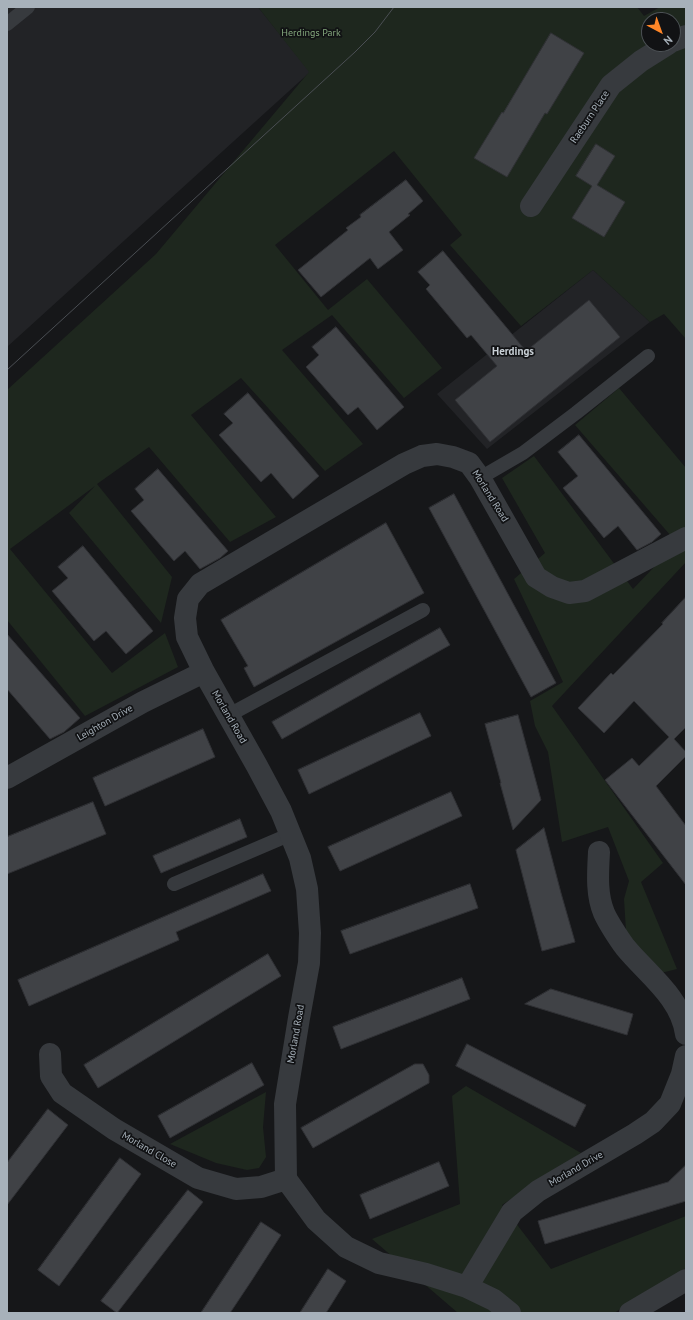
<!DOCTYPE html>
<style>
body{margin:0}
#map{position:relative;width:693px;height:1320px;overflow:hidden;background:#161719;font-family:"PT Sans",sans-serif}
canvas{display:block}
.frame{position:absolute;inset:0;border:8px solid #a7b1ba;pointer-events:none}
.north{position:absolute;left:641px;top:12px;width:40px;height:40px;box-sizing:border-box;background:#111214;border:1px solid #4d5256;border-radius:50%;rotate:139deg;font-size:11px;font-weight:700;line-height:16px;text-align:center;color:#a7b1ba}
.north::after{content:'';display:block;margin:auto;width:14px;height:18px;background:#ff8628;clip-path:polygon(50% 0,100% 100%,50% 72%,0 100%)}
</style>
<div id="map">
<canvas width="693" height="1320"></canvas>
<div class="frame"></div>
<div class="north">N</div>
</div>
<script>
const ctx = document.querySelector('canvas').getContext('2d');
ctx.lineJoin = 'round';
function fill(path, color) { ctx.fillStyle = color; ctx.fill(path, 'evenodd'); }
function stroke(path, color, width, dash) { ctx.strokeStyle = color; ctx.lineWidth = width; ctx.lineCap = dash ? 'butt' : 'round'; ctx.setLineDash(dash || []); ctx.stroke(path); }
function drawText(font, color, halo, rows, align = 'center') {
  ctx.font = font + ' "PT Sans",sans-serif'; ctx.lineWidth = 3.5; ctx.setLineDash([]); ctx.textBaseline = 'middle'; ctx.strokeStyle = halo; ctx.fillStyle = color; for (const [text, x, y, turn = 0] of rows) {
    ctx.save(); ctx.translate(x, y); ctx.rotate((+turn || 0) * Math.PI / 180); ctx.textAlign = isNaN(turn) ? turn : align; if (halo) ctx.strokeText(text, 0, 0); ctx.fillText(text, 0, 0); ctx.restore();
  }
}
fill(new Path2D(`
 M7,7H258L310,72L7,347Z
 M593,270L650,322L487,449L437,394Z`), '#222326');
fill(new Path2D(`
 M258,7H637L644,16L660,7H686V339L664,314L650,322L593,270L521,326L450,245L462,235L394,151L275,245L328,310L367,279L442,368L404,398L332,315L282,350L363,444L325,471L241,378L191,415L276,517L230,542L149,447L97,484L172,577L161,623L69,513L95,486L10,549L112,673L165,633L178,667L85,716L7,620V390L156,254L309,72ZM649,20H673V44H649Z
 M619,388L686,468V562L552,706L663,863L641,882L677,969L657,974L626,931L624,899L629,881L608,827L562,842L548,752L535,726L530,701L563,682L514,579L545,553L502,478L534,456L633,589L677,543L575,425Z
 M466,1086L581,1153L502,1205L551,1269L686,1216V1268L614,1313H458L372,1239L460,1204L452,1096Z
 M266,1092L263,1127L266,1157L259,1168L247,1170L216,1163L170,1144Z`), '#1e271e');
const building = new Path2D(`
 M551,33L584,53L547,114L545,113L507,177L474,158L502,112L503,113Z
 M596,144L615,156L597,185L625,202L604,237L572,218L592,186L576,176Z
 M406,180L423,201L408,214L410,215L389,232L403,250L378,269L370,258L321,297L298,270L348,230L346,228L361,217L360,215Z
 M443,251L526,351L589,300L620,337L490,442L455,400L497,366L471,335L467,338L426,289L430,285L418,272Z
 M336,327L404,407L377,430L358,407L348,415L306,367L319,355L312,347Z
 M248,393L319,476L293,499L271,473L261,482L219,435L233,423L224,414Z
 M579,435L661,534L652,542L637,550L618,526L604,538L563,488L578,476L558,452Z
 M158,469L228,551L220,558L200,569L185,551L174,561L131,511L144,500L135,489Z
 M454,494L556,683L531,697L429,508Z
 M386,523L424,593L254,687L244,668L248,666L221,620Z
 M83,546L153,631L126,654L106,631L94,641L52,591L68,578L58,567Z
 M686,597V727L674,739L686,752V756L656,786L686,826V885L605,780L632,758L639,766L669,737L634,701L604,733L578,708L611,673L613,675L663,624L662,623Z
 M440,628L450,645L282,739L272,722Z
 M7,634L80,718L64,732L50,739L7,689Z
 M420,713L431,736L309,794L298,770Z
 M518,715L541,800L513,830L500,783H501L485,724Z
 M203,729L215,757L105,806L93,778Z
 M451,792L462,816L340,871L328,847Z
 M93,802L106,834L7,874V837Z
 M240,819L247,837L161,873L153,856Z
 M544,828L561,893L575,942L542,951L516,850Z
 M263,874L271,891L176,932L179,940L29,1006L18,980Z
 M470,884L478,908L350,954L341,931Z
 M268,954L281,976L98,1088L84,1065Z
 M462,978L470,999L341,1049L333,1027Z
 M551,989L633,1014L627,1035L525,1004Z
 M467,1044L586,1105L575,1127L456,1066Z
 M252,1063L264,1085L170,1138L158,1116Z
 M415,1064H423L429,1075V1083L313,1148L301,1128Z
 M48,1109L68,1125L7,1205V1163Z
 M120,1158L141,1174L59,1286L38,1270Z
 M439,1162L449,1186L370,1219L360,1195Z
 M686,1165V1201L545,1244L538,1221L668,1182Z
 M188,1190L203,1202L117,1313L101,1301Z
 M261,1222L281,1235L252,1280L230,1313H201Z
 M328,1269L346,1281L326,1313H300Z`);
fill(building, '#404246');
stroke(building, '#303135', 1);
stroke(new Path2D(`
 M7,24L28,7
 M480,478L523,453L576,413L648,356
 M229,715L423,610
 M174,884L291,834`), '#373a3e', 14);
stroke(new Path2D(`
 M673,41L686,36
 M531,206L611,85L641,61L668,44
 M7,778L143,702L204,672
 M599,852C598,872 596,894 604,913C608,922 619,939 625,947C647,974 681,997 686,1034
 M50,1054L51,1076L62,1093L114,1129L198,1178L236,1189L261,1187L286,1179
 M467,1287L512,1212L538,1191L635,1134L653,1122L670,1104L682,1074L686,1056
 M510,1313L494,1300L467,1287L426,1274L379,1263L346,1247L316,1220L286,1179L285,1104L299,1018L309,963L310,933L307,889L300,858L281,811L257,766L204,672L187,637L185,618L188,599L200,584L404,464L422,456L437,454L453,457L469,463L480,478L536,577L552,587L569,593L585,591L686,538
 M630,1313L686,1280`), '#373a3e', 22);
stroke(new Path2D(`
 M7,370L355,52L375,32L394,7`), '#4a4e53', 1);
drawText('10px', '#83a67c', '#111214', [
 ["Herdings Park",311,33]
]);
drawText('10px', '#a7b1ba', '#111214', [
 ["Raeburn Place",590,117,-56],
 ["Morland Road",490,496,58],
 ["Morland Road",229,717,60],
 ["Leighton Drive",105,723,-30],
 ["Morland Road",296,1034,-80],
 ["Morland Close",149,1150,30],
 ["Morland Drive",576,1169,-30]
]);
drawText('bold 11px', '#c8cfd5', '#111214', [
 ["Herdings",513,352]
]);
</script>
